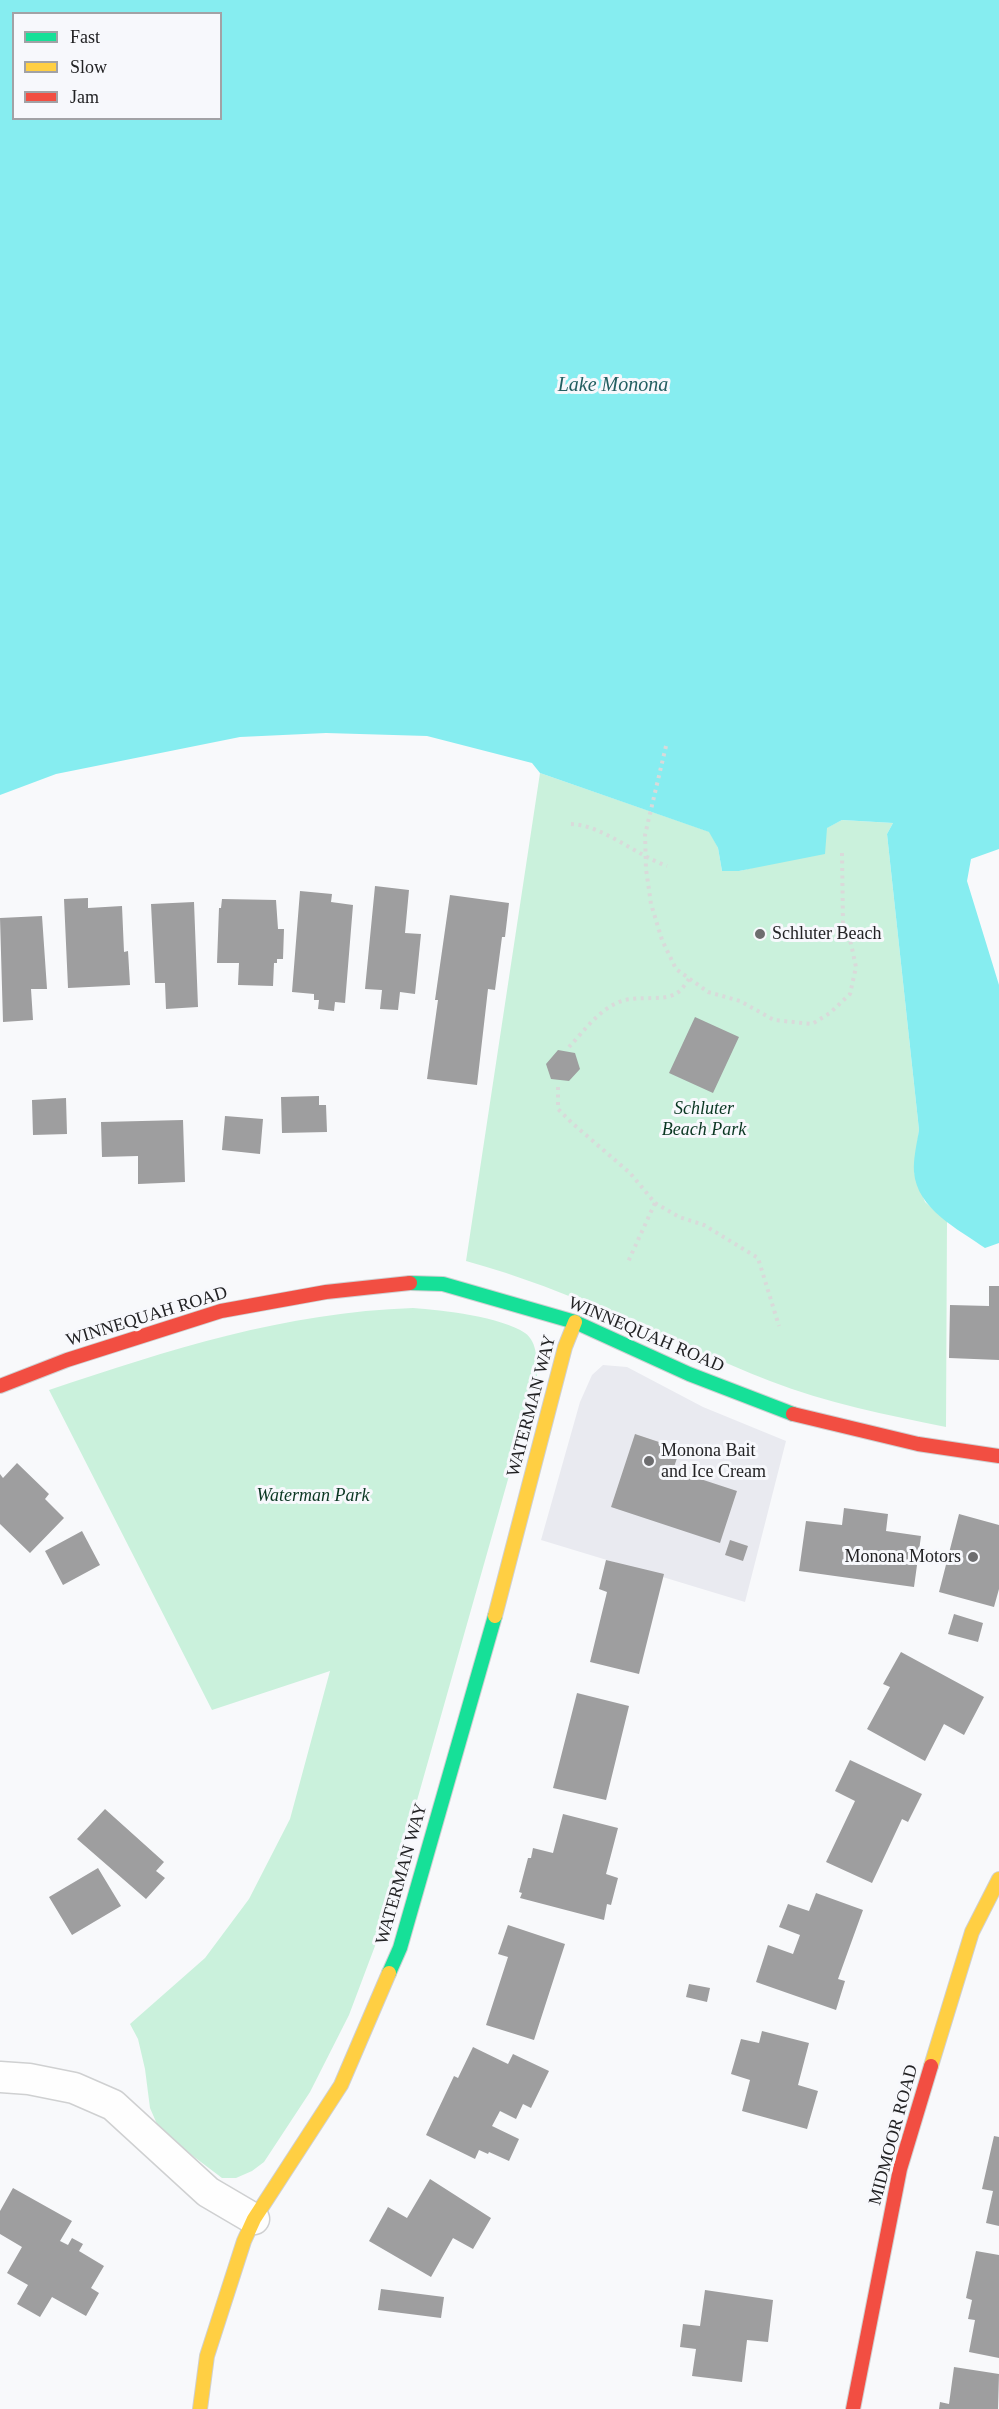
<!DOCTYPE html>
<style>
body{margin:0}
#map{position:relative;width:999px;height:2409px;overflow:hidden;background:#f8f9fb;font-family:Georgia,serif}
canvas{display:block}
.legend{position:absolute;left:12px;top:12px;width:210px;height:108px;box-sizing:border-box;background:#f7f8fc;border:2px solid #a2a2a6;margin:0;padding:8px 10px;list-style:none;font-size:18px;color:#222224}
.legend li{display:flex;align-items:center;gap:12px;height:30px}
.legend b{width:30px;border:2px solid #a2a2a6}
</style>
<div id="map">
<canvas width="999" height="2409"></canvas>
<ul class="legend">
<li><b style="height:8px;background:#16e098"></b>Fast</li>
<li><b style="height:8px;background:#ffcf43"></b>Slow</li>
<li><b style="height:8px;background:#f24e42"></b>Jam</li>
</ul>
</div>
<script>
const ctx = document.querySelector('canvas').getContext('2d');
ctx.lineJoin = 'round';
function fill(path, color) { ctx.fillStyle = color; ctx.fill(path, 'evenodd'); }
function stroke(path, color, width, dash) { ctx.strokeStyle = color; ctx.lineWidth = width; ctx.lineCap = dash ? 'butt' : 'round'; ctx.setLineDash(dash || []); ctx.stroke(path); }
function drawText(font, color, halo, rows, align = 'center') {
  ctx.font = font + ' Georgia,serif'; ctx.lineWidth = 6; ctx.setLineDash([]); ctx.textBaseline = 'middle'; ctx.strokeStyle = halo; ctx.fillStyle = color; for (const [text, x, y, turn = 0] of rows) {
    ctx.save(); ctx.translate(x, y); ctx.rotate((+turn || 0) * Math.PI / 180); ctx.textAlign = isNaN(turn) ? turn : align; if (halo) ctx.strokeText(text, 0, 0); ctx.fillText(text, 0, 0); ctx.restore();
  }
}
fill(new Path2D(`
 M603,1365L627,1367L703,1407L786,1441L745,1602L541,1540L580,1402L592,1375Z`), '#e9eaf0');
fill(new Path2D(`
 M540,773L710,832L718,848L722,871H739L777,862L826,828L842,820L893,823L887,834L919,1130L914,1172L925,1202L947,1221L946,1427C887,1415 826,1403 770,1381C669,1341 572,1290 466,1261Z
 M413,1308C442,1310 502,1317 525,1333C538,1342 537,1363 537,1377L378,1938L349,2015L310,2092L264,2162L252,2171L236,2178H222L160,2131L150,2108L145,2069L138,2039L130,2024L205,1958L249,1899L290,1819L330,1671L212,1710L49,1390C168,1350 286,1312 413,1308Z`), '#caf1dc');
fill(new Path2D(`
 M0,0H999V849L971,859L967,881L999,985V1243L985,1248C958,1229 917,1209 914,1172C913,1159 917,1143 919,1130L887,834L893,823L842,820L827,828L825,854L739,871H722L718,848L709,832L540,773L532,763L427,736L326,733L240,737L56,774L0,795ZM14,14H220V118H14Z`), '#86edf0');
fill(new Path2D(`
 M375,886L409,890L405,933L421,934L415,994L400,992L398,1010L380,1009L382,990L365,989Z
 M300,891L332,894L331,902L353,905L345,1003L335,1002L334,1011L318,1009L319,1000H314V994L292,992Z
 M450,895L509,903L505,937H502L495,990L488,989L477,1085L427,1079L438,1000H435Z
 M88,898V908L122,906L124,952L128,951L130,985L68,988L64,899Z
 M222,899L276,900L278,929H284L283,959H277V963H274L273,986L238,985L239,963H217L219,908H221Z
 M194,902L198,1007L166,1009L165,983H155L151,904Z
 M42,916L47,989H31L33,1020L3,1022L0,918Z
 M695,1017L739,1037L713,1093L669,1073Z
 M558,1050L575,1053L580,1069L569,1081L551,1079L546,1064Z
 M319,1096V1105H326L327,1132L282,1133L281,1097Z
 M66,1098L67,1134L33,1135L32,1100Z
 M225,1116L263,1119L260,1154L222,1150Z
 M183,1120L185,1182L138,1184V1156L102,1157L101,1122Z
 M989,1286H999V1360L949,1358L950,1305L989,1306Z
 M635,1434L680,1449L673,1470L737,1491L720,1543L611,1507Z
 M17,1463L49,1494L45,1499L64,1518L30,1553L0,1524V1474L3,1478Z
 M844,1508L888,1514L886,1531L921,1536L914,1587L799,1571L806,1521L842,1525Z
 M959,1514L999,1525V1589L994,1607L939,1592Z
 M82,1531L100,1565L63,1585L45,1551Z
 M730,1540L748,1546L743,1561L725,1555Z
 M606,1560L664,1574L639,1674L590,1662L607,1592L599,1589Z
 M954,1614L983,1623L978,1642L948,1634Z
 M901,1652L984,1697L964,1735L944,1724L925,1761L867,1729L890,1687L883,1684Z
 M577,1693L629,1706L606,1800L553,1788Z
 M850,1760L922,1794L908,1822L902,1819L872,1883L826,1862L855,1801L835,1791Z
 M105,1809L164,1862L156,1871L165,1878L146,1899L77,1839Z
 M563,1814L618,1828L606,1874L618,1878L611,1905L607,1904L604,1920L520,1898L522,1893L519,1892L528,1858H531L533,1848L553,1853Z
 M98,1868L121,1906L72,1935L49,1897Z
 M816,1893L863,1910L838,1979L845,1981L836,2010L756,1982L768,1945L793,1954L800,1935L779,1927L788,1904L809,1911Z
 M508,1925L565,1944L534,2040L486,2025L508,1957L498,1954Z
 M689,1984L710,1988L707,2002L686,1997Z
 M762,2031L809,2043L798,2085L818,2091L807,2129L742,2111L750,2080L731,2074L741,2039L759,2043Z
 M473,2047L508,2064L513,2054L549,2071L531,2108L523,2104L516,2119L500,2111L492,2126L519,2139L509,2161L489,2152L488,2154L479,2150L475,2159L426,2135L454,2076L458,2078Z
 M994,2136L999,2137V2226L986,2223L993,2191L982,2189Z
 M430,2179L491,2218L473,2249L453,2238L431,2277L369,2241L388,2207L407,2218Z
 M13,2188L72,2221L60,2241L68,2245L72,2238L83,2244L79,2251L104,2266L91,2288L99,2293L86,2316L52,2297L40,2317L17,2304L28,2285L7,2273L22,2247L0,2234V2211Z
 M976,2251L999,2255V2358L969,2352L975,2320L968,2319L972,2300L966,2298Z
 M381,2289L444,2297L441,2318L378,2310Z
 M705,2290L773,2300L768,2342L747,2340L742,2382L692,2376L696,2349L680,2347L683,2324L700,2326Z
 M954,2367L999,2374L998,2409H939L940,2402L949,2404Z`), '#9e9e9f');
const street = new Path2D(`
 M0,2077L29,2079L74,2088L113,2105L208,2192L254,2219`);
const fast = new Path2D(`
 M410,1283L443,1284L575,1322L689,1374L793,1414
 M389,1973L400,1948L495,1616`);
const slow = new Path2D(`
 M495,1616L565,1347L575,1322
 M931,2066L972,1932L999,1879
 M200,2409L207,2356L244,2241L254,2219L341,2085L389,1973`);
const jam = new Path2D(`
 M0,1386L67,1360L221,1311L326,1292L410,1283
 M793,1414L918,1444L999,1456
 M853,2409L900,2169L931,2066`);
stroke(street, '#cfd0d1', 33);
stroke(fast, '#cfd0d1', 16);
stroke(slow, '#cfd0d1', 16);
stroke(jam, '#cfd0d1', 16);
stroke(new Path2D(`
 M666,746L645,835L646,869L651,904L662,940L676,969L708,992L740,1001L774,1020L812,1024L830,1013L850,994L856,967L851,944L843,925L842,853
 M571,824C602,825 636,855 667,866
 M569,1047C584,1031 600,1008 622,1001C639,995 663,1002 677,993C682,990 686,983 689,979
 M558,1087V1109L572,1123L630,1173L655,1203L627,1264
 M655,1203L679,1217L704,1225L758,1258L779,1326`), '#d9dada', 4, [3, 4.5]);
stroke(street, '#fefefe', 30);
stroke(fast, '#16e098', 14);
stroke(slow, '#ffcf43', 14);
stroke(jam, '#f24e42', 14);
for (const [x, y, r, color] of [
 [760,934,6,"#6d6d6f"],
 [649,1461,6,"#6d6d6f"],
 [973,1557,6,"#6d6d6f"]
]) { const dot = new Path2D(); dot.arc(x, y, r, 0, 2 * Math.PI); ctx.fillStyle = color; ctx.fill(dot); stroke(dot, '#f7f8fc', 2); }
drawText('18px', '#222224', '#f7f8fc', [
 ["Schluter Beach",772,934],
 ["Monona Bait",661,1451],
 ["and Ice Cream",661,1472],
 ["Monona Motors",961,1557,"right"]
], 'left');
drawText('italic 18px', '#0a3722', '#f7f8fc', [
 ["Schluter",704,1109],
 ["Beach Park",704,1130],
 ["Waterman Park",313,1496]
]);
drawText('18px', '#222224', '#f7f8fc', [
 ["WINNEQUAH ROAD",147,1317,-17],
 ["WINNEQUAH ROAD",646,1335,23],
 ["WATERMAN WAY",532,1406,-75],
 ["WATERMAN WAY",402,1874,-74],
 ["MIDMOOR ROAD",894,2135,-75]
]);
drawText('italic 20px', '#235f61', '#f7f8fc', [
 ["Lake Monona",613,386]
]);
</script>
